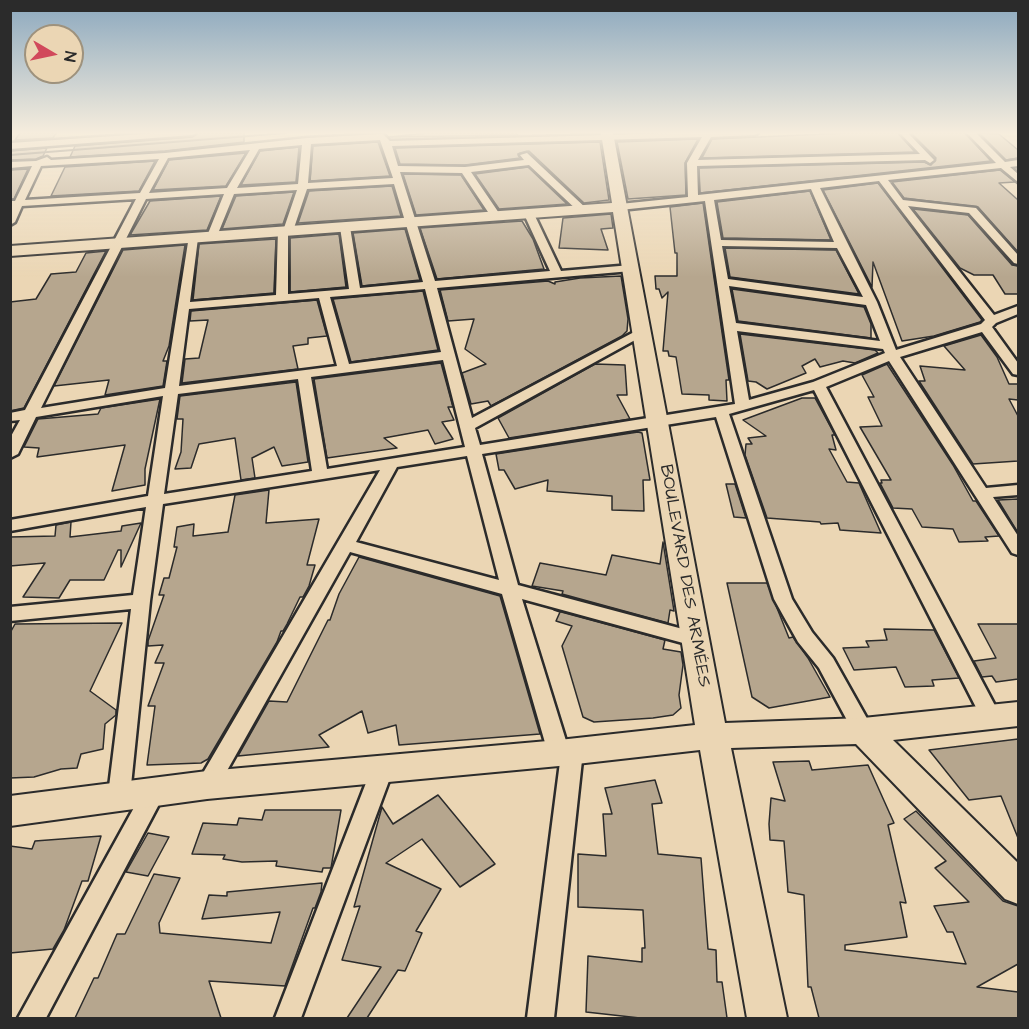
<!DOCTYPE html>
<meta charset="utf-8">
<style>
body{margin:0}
#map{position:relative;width:1029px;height:1029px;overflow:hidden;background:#ebd6b4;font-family:"Architects Daughter",sans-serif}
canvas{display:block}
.frame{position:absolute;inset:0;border:12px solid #2b2b2b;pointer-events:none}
.north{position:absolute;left:24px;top:24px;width:60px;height:60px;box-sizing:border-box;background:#ebd6b4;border:2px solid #9e927d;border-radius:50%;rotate:99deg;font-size:16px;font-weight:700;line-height:24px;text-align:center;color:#2b2b2b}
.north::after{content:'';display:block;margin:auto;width:21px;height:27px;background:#d1495b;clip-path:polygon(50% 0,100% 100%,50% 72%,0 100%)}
</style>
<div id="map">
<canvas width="1029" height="1029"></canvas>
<div class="frame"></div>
<div class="north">N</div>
</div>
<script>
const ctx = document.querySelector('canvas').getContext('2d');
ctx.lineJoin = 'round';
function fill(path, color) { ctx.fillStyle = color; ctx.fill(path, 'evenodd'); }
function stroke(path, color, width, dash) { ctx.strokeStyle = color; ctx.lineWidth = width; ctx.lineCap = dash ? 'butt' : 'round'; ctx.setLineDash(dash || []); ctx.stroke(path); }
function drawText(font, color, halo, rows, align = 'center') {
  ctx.font = font + ' "Architects Daughter",sans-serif'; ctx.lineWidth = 4.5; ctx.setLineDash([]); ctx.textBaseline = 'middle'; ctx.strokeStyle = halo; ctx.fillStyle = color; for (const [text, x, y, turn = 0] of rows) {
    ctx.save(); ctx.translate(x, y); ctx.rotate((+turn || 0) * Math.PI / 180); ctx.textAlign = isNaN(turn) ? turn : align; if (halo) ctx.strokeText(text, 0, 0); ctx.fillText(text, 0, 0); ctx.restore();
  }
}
const building = new Path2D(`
 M20,133H56L53,138L15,140Z
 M198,133H244V142L165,151L70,157L75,146L192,137Z
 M428,133H515L518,135L389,137Z
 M848,133H898L915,152L702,158L712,139Z
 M911,133H965L991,161L700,193L699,168L924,162L931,165L936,158Z
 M979,133L999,134L1018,150V158L1006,160Z
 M698,139L685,163L686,195L628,199L617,142Z
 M378,142L390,176L310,181L313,146Z
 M600,142L609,200L584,203L529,151L518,154L520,158L465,165L400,164L395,148Z
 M299,147L296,182L241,185L260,151Z
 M47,148L43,156L36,159L10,160V151Z
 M246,153L226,186L153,190L169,160Z
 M155,161L139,191L51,196L65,167Z
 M528,167L567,204L499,209L475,174Z
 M28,169L14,199H10V170Z
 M1000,170L1015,182L999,183L1018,200V252L978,207L904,198L892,182Z
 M403,174L461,175L484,210L416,215Z
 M878,183L982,320L980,322L934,336L902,341L873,262L872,287L823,190Z
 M392,186L401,216L298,223L309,191Z
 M810,191L831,240L723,238L717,202Z
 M294,192L283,224L222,229L236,196Z
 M221,196L207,230L130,235L150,201Z
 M703,203L729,380H726L727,401L709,400V395L682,394L676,357L669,356L668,351H663L668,292L662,298L659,289H656L655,276H677V253H675L670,207Z
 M913,209L968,215L1012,265L1018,266V294H1005L993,275H974L960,268Z
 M611,214L613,228L601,229L608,250L559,248L563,218Z
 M522,221L533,239L544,269L437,279L420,228Z
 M405,229L420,280L362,286L353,233Z
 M339,234L346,287L290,292V238Z
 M276,239L274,293L193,300L199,244Z
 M185,245L169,346L163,361H167L163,386L105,395L109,380L54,386L123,250Z
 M725,248L836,250L859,294L730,277Z
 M106,251L24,408L10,411V302L36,299L51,274L76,272L86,253Z
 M621,276L628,319L627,331L622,336L491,406L488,401L471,404L462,373L486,364L465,349L474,319L448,321L440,290L548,281L555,284V282L580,278Z
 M732,289L864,307L871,324V338L738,321Z
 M423,291L438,350L351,362L333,299Z
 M317,300L327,336L308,338V344L293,346L298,369L182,383L185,359L199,358L208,320L190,321L191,311Z
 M740,334L875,350L878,353L855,363L843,361L820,367L815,359L802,366L806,373L767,389L756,382L748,381Z
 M981,335L997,357L1009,384H1018V400L1009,399L1018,416V461L973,464L919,381H925L920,366L965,370L944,346Z
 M441,363L453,407H448L454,420L442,422L453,439L435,444L428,430L384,438L397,448L327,458L314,379Z
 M595,364L625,365L627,395H617L630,419L509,438L498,418Z
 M887,364L953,465L973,501H976L999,536L985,537L988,541L959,542L953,529L922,527L912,509L893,508L880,483H882L881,480H891L860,427L882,426L868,397H874L862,375Z
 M296,382L308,462L282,466L274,447L252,458L255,478L241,480L235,438L199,444L191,468L175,469L181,452L183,419H177L180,396Z
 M802,398H815L835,435H832L836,450L829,449L847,482L859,483L881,533L840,530L838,523L821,524L820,522L767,518L745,455L746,444H752L748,438L766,436L743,420Z
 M160,399L145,469V485L112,491L125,445L37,457L39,448L24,447L38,419L98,414L101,408Z
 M638,432L642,433L650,480H643L644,511L612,510V496L547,491L548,480L515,489L504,470H499L496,454Z
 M726,484H735L746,518L734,517Z
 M269,490L266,523L319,519L307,565H315L309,586L303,597H300L287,624L283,631H281L277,642L208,759L201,763L147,765L155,706H148L164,663H155L163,645L148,646V641L164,595H159L164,578H169L177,547H174L177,527L194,524L193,536L228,532L235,495Z
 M1018,499V533L998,500Z
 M71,522L70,537L121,531L122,526L141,523L121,567V550H118L104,580H70L59,598L23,597L45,563L10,566V537L55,536L56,525Z
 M663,542L674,611L670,610L668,623L562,594L563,591L532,586L540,563L606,575L612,555L660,564Z
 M359,557L500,596L540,734L399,745L396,725L368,733L362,711L319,735L329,747L238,756L269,701L287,702L328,620H330L339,594Z
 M727,583H767L789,638L793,637L808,658L830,697L769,708L752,697Z
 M554,610L665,640L663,649L681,652L683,665L679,695L681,708L673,715L653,718L594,722L583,717L562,646L572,626L556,621L560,612Z
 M122,623L90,691L116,710V715L105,724L103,749L81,754L77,768L61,769L34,777L10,778V633L15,624Z
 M978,624H1018V679L996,682L992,676L982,677L974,661L996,658Z
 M884,629L934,630L959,678L932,680L934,686L905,687L896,667L854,670L843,648L869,647L866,641L887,640Z
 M1018,739V838L1001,796L969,800L929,750Z
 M809,761L812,770L868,765L894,823L888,825L906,903L900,902L907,937L845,945V950L966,964L953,932H947L934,906L969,902L935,868L946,861L904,819L916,811L1003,901L1018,906V964L977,987L1018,992V1018H819L811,987H808L804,895L788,892L784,841L770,840L769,824L771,798L785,801L773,762Z
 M655,780L662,803L652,804L658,854L701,858L708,949L716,950L717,982H722L727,1018H640L586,1012L588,956L642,962V948H645L643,910L578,907V854L606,856L603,814H612L605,788Z
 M438,795L495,864L460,887L422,839L386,863L441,889L416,931L422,933L405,971L398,970L367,1018H347L381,967L342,960L360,906L354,907L382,807L393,824Z
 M265,810H341L331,868H323L322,872L276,866L277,861L242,862L223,859L225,855L192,854L203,823L237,825L239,818L262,820Z
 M148,833L169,837L148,876L126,872Z
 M101,836L88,881H82L64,930L53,949L10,953V846L32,849L35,841Z
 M154,874L180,878L159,923L160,933L271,943L280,912L202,919L209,895L227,896V892L322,883L321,892L315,908H313L285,986L209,981L221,1018H75L94,978H98L117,934H125Z`);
fill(building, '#b6a68e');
stroke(building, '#2b2b2b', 1.5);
const street = new Path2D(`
 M160,133H196L192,135L10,149V143Z
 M679,133H758L754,135L711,137L698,160L920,154L900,133H908L934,160L930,163L925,160L697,166L698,195L996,163L967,133H976L1005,162L1018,160V166L1010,167L1018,174V182L1001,168L888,180L903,200L976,208L1018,255V264L1014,263L969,213L908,206L994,315L1018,306V314L996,323L992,327L1018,363V375L1013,374L982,332L900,357L986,488L1018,485V495L993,497L1018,536V555L1012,553L889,361L826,387L1001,717L998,723L991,725L984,723L814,390L729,414L792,599L812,632L833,658L874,731L870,737L863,740L856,737L819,668L798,642L774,599L716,417L482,454L518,585L694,632L701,634L704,639L701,644L694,646L522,599L567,744L572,742L580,745L583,751L554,1018H527L560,762L551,759L548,753L502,594L350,552L215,792L207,795L199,792L196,785L380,470L163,504L150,601L130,795L127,802L119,805L111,802L108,795L131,609L10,621V607L133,595L146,507L10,531V520L148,496L163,396L36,417L18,454L10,458V438L20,420L10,421V413L25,410L136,199L22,206L15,222L10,225V201H15L32,166L10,168V162L36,161L47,157L51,160L165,153L307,138L383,134L390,141ZM702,137L687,163L688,197L620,204L615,207L620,210L705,201L735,404L480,445L475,428L646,334L644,331H636L472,418L437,288L631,271L637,268L631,265L561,271L534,214L529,211L524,214L550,271L435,281L400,172L462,173L492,218L496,219L501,216L471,172L529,165L579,212L588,210L527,153L520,155L524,160L465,167L398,166L392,146ZM380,140L393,178L308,183L311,144ZM302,145L298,184L237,188L259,149ZM250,150L227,188L149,193L168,158ZM159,159L140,193L25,200L41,166ZM879,181L985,320L981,324L896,350L877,302L820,188ZM394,184L423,282L360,288L350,227L345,224L340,227L349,289L288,294V234L293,231L307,189ZM811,189L834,242L721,240L714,200ZM297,190L284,228L278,231L276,295L190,302L198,238L197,236H189L165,388L41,408L146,199L224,194L207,236L212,239L217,236L234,194ZM722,246L837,248L863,297L728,279ZM729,286L866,305L880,341L736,323ZM425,289L441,352L349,364L330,297ZM319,298L337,366L179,386L189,309ZM737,331L883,349L885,353L813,382L749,400ZM443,360L465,447L327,469L311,377ZM298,379L312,471L164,494L178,394ZM467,456L499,580L356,542L397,467Z
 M382,761L390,763L393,770L301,1018H275L371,770L374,763Z
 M155,781L163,784L166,791L46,1018H18L147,784Z`);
const secondary = new Path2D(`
 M601,133H613L725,723L863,718L1018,702V726L893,740L1018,863V904L1005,899L856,744L731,748L787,1018H747L700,750L559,766L207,799L10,826V796L207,771L559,740L695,725L613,212L10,256V246L612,203Z`);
stroke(street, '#2b2b2b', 5);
stroke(secondary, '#2b2b2b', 4);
fill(street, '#ebd6b4');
fill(secondary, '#ebd6b4');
stroke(new Path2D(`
 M10,155L286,133`), '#2b2b2b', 2);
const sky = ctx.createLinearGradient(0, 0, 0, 277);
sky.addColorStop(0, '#8ba8be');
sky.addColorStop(0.48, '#f6eddd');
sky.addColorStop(1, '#f6eddd00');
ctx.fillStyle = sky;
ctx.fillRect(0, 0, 1029, 277);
drawText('18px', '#2b2b2b', '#ebd6b4', [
 ["BOULEVARD DES ARMÉES",684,576,80]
]);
</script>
